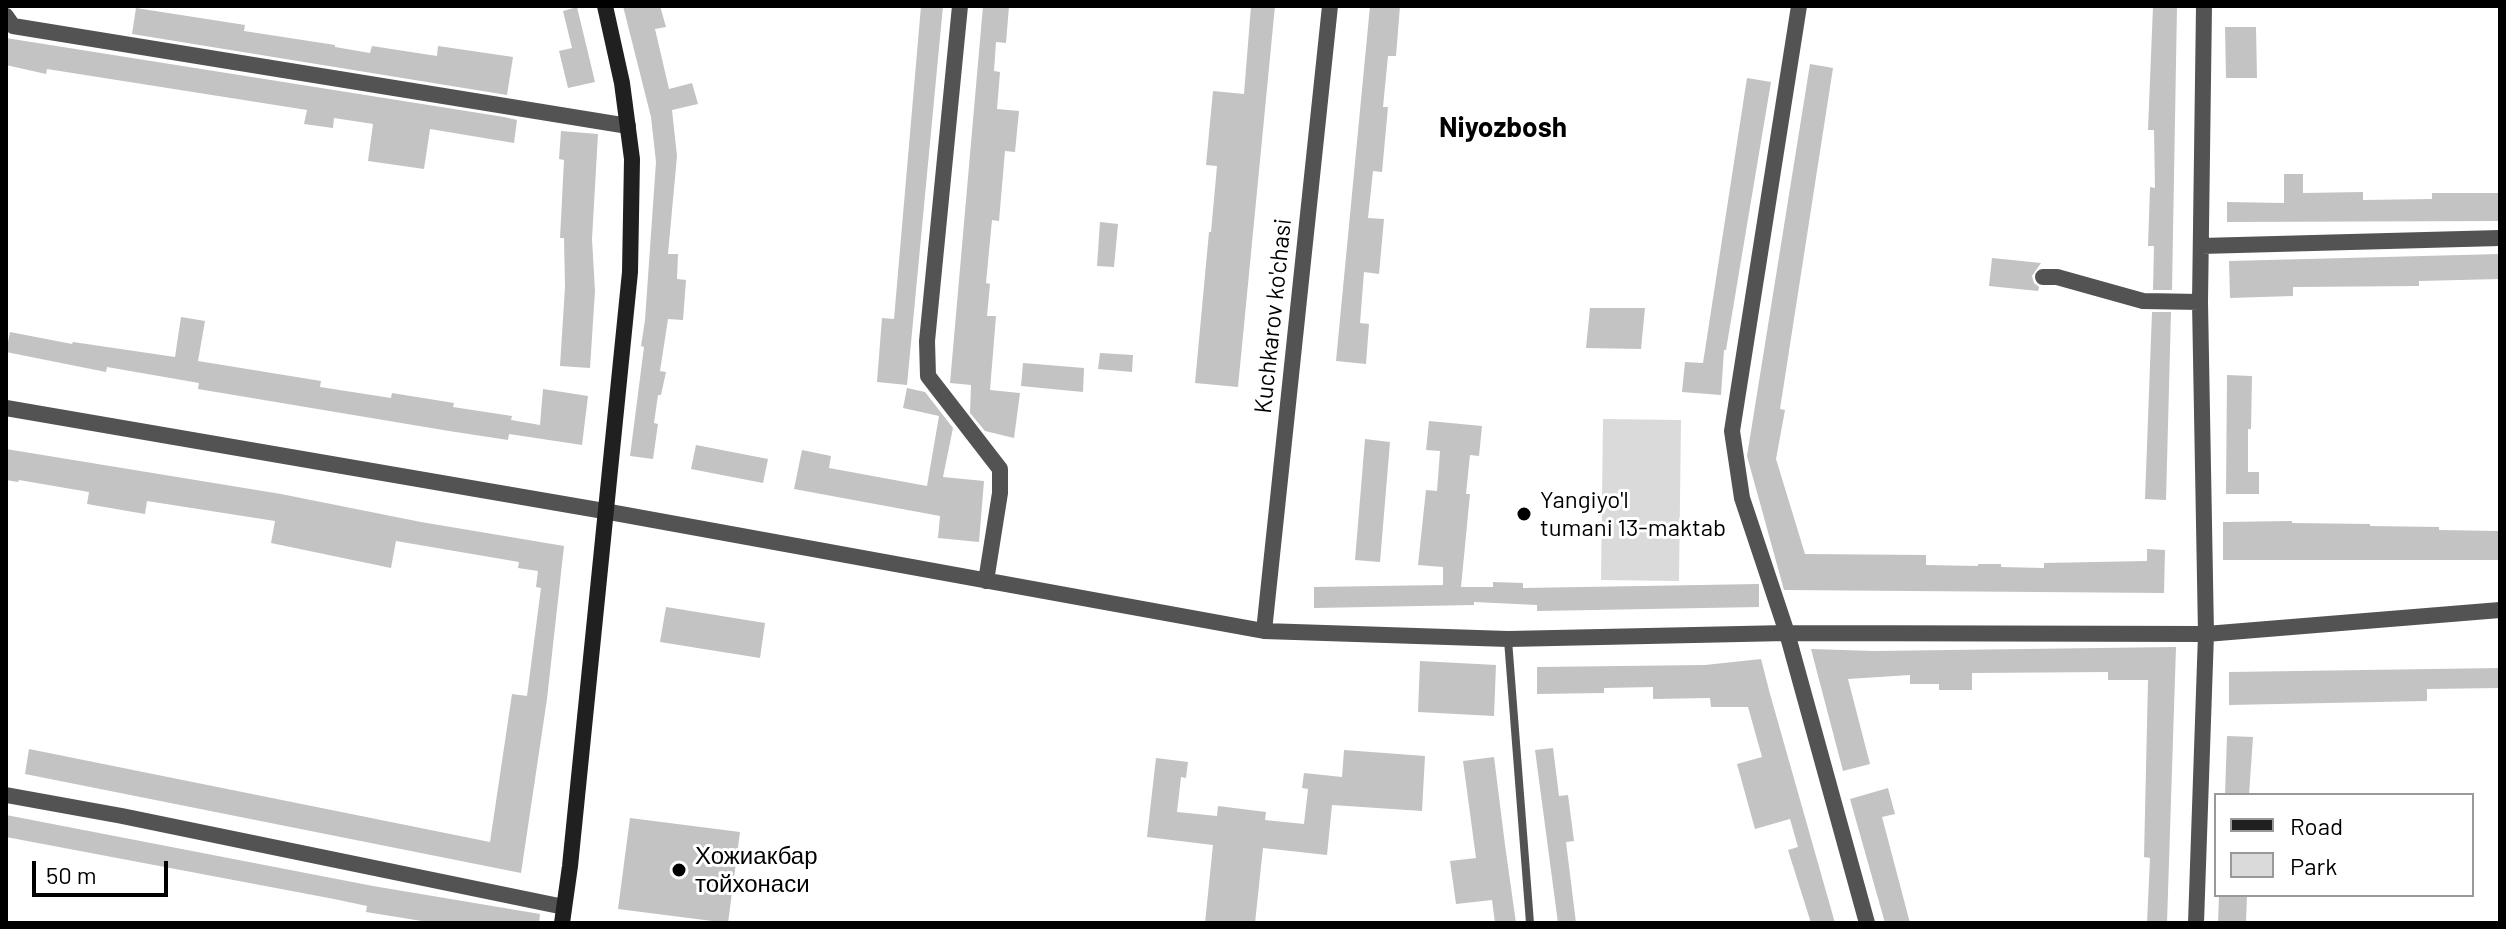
<!DOCTYPE html>
<meta charset="utf-8">
<style>
body{margin:0}
#map{position:relative;width:2506px;height:929px;overflow:hidden;background:#fff;font-family:Barlow,sans-serif}
canvas{display:block}
.frame{position:absolute;inset:0;border:8px solid #000;pointer-events:none}
.legend{position:absolute;left:2214px;top:793px;width:260px;height:104px;box-sizing:border-box;background:#fff;border:2px solid #999;margin:0;padding:10px 14px;list-style:none;font-size:24px;color:#000}
.legend li{display:flex;align-items:center;gap:16px;height:40px}
.legend b{width:40px;border:2px solid #999}
.scale{position:absolute;left:32px;top:861px;width:136px;height:36px;box-sizing:border-box;border:4px solid #000;border-top:0;padding-left:10px;font-size:24px;line-height:28px;white-space:nowrap;color:#000;-webkit-text-stroke:6px #fff;paint-order:stroke}
</style>
<div id="map">
<canvas width="2506" height="929"></canvas>
<div class="frame"></div>
<ul class="legend">
<li><b style="height:10px;background:#202020"></b>Road</li>
<li><b style="height:22px;background:#dadada"></b>Park</li>
</ul>
<div class="scale">50 m</div>
</div>
<script>
const ctx = document.querySelector('canvas').getContext('2d');
ctx.lineJoin = 'round';
function fill(path, color) { ctx.fillStyle = color; ctx.fill(path, 'evenodd'); }
function stroke(path, color, width, dash) { ctx.strokeStyle = color; ctx.lineWidth = width; ctx.lineCap = dash ? 'butt' : 'round'; ctx.setLineDash(dash || []); ctx.stroke(path); }
function drawText(font, color, halo, rows, align = 'center') {
  ctx.font = font + ' Barlow,sans-serif'; ctx.lineWidth = 6; ctx.setLineDash([]); ctx.textBaseline = 'middle'; ctx.strokeStyle = halo; ctx.fillStyle = color; for (const [text, x, y, turn = 0] of rows) {
    ctx.save(); ctx.translate(x, y); ctx.rotate((+turn || 0) * Math.PI / 180); ctx.textAlign = isNaN(turn) ? turn : align; if (halo) ctx.strokeText(text, 0, 0); ctx.fillText(text, 0, 0); ctx.restore();
  }
}
fill(new Path2D(`
 M1603,419L1681,420L1679,581L1601,580Z`), '#dadada');
fill(new Path2D(`
 M623,6H660L666,27L655,29L669,89L692,83L698,104L672,110L677,156L668,254H678L677,279L686,280L683,320L668,319L660,371L666,372L661,395H658L654,423L658,424L653,459L630,456L644,347L641,346L645,320L656,162L651,117Z
 M921,6H943L907,385L877,382L882,318L894,319Z
 M983,6H1009L1006,43L996,42L994,71L1000,72L997,109L1019,111L1015,152L1005,151L999,221L992,220L986,283L990,284L987,316H996L990,390L1020,393L1014,438L985,431L970,413L971,385L950,383Z
 M1251,6H1275L1238,387L1195,383L1209,232H1211L1217,166L1206,165L1213,91L1244,94Z
 M1370,6H1400L1396,56H1388L1383,107H1388L1382,172L1373,171L1368,218L1384,219L1379,274L1364,272L1360,323L1369,324L1366,364L1336,361Z
 M2153,6H2177L2172,290H2153L2154,246H2148L2150,187L2155,188L2154,130H2148Z
 M577,7L595,82L568,88L559,51L572,48L563,11Z
 M136,8L245,25L244,31L335,45V47L370,53L372,46L437,56L438,46L513,57L507,95L132,34Z
 M2225,27H2256L2257,78H2226Z
 M6,38L504,117L517,120L514,143L430,129L424,169L368,161L373,124L334,118L333,128L304,124L307,110L47,69L46,74L6,65Z
 M1810,64L1833,68L1780,409L1785,410L1776,459L1805,554L1926,555V565L1978,566V564H2001V567L2044,568V563L2147,561V549L2165,550L2164,593L1784,590L1747,456Z
 M1747,78L1771,82L1726,350H1724L1721,395L1682,392L1685,362L1703,363Z
 M561,131L598,134L592,239L595,291L590,368L560,366L565,287L564,238H560L564,160L559,159Z
 M2284,174H2303V193L2363,192V200L2432,199V193H2500V221L2227,222V202L2284,203Z
 M1100,222L1118,224L1114,267L1097,266Z
 M2500,254V279L2419,281V286L2293,287V296L2230,298L2229,261Z
 M1992,258L2041,263L2032,276L2034,283L2039,287L2038,291L1989,286Z
 M1590,308H1645L1641,349L1586,348Z
 M2152,312H2171L2166,500L2145,499Z
 M181,317L205,321L198,361L321,381L320,387L391,398L392,393L454,403L453,407L512,416L511,420L540,425L543,389L588,396L582,445L509,434L508,440L449,431L198,389L199,383L107,367L106,372L6,352L10,332L72,344L73,342L175,357Z
 M1100,353L1133,355L1132,372L1098,369Z
 M1023,363L1084,368L1083,392L1021,386Z
 M2227,375L2252,376L2251,429H2248V472H2259V494H2226Z
 M907,388L925,392L953,428L943,477L984,481L979,542L938,538L940,516L794,489L802,450L831,456L829,468L927,486L939,416L903,408Z
 M1429,421L1482,426L1479,456L1470,455L1466,494H1470L1461,587H1493V582L1523,583V588L1759,584V607L1537,611V605L1474,602V605L1314,608V587L1443,585V567L1418,565L1426,490L1437,491L1440,451L1426,450Z
 M1365,439L1390,442L1380,562L1355,560Z
 M696,445L768,459L763,483L691,469Z
 M6,449L281,494L421,522L564,546L547,699L521,873L25,774L29,749L490,842L512,694L527,696L541,588L536,587L538,571L518,568L519,562L396,541L391,568L271,543L275,521L147,501L145,514L87,504L89,492L19,480L18,482L6,480Z
 M2292,521V523L2370,524V526L2439,527V530L2500,531V560H2223V522Z
 M666,607L765,623L760,658L660,642Z
 M2176,647L2167,923H2147L2150,858L2144,857L2148,680H2108V672L1972,673V690H1939V684H1910V675L1848,679L1870,764L1843,771L1811,649L1874,651Z
 M1761,659L1770,694L1835,923H1811L1788,850L1798,847L1790,819L1755,829L1737,764L1762,757L1748,707H1711L1710,698L1653,699V687L1604,688V693L1537,694V667L1705,665Z
 M1420,661L1496,665L1494,716L1418,712Z
 M2500,668V688L2427,689V701L2229,705V672Z
 M2227,736L2253,737L2249,795H2225Z
 M1553,748L1559,796L1568,795L1574,841L1566,842L1576,923H1558L1535,750Z
 M1344,750L1425,756L1422,811L1332,805L1327,855L1263,848L1255,923H1205L1213,845L1147,837L1156,758L1188,762L1186,778L1181,777L1177,812L1217,816L1218,806L1266,812L1265,820L1304,824L1308,789L1302,788L1304,773L1342,777Z
 M1494,757L1505,845L1516,923H1495L1492,900L1456,904L1450,861L1476,858L1463,761Z
 M1888,788L1895,814L1882,817L1910,923H1885L1850,799Z
 M6,815L373,886L540,914L539,923H434L366,912L367,906L334,899L6,837Z
 M630,818L740,832L728,923L618,909Z
 M2219,895H2247L2246,923H2218Z`), '#c3c3c3');
stroke(new Path2D(`
 M1508,640L1530,923`), '#535353', 8);
stroke(new Path2D(`
 M960,6L927,341L928,376L1000,469V493L986,581
 M1799,6L1732,431L1742,498L1787,633L1867,923
 M6,16L13,26L628,126
 M2201,246L2500,238
 M2043,277H2057L2143,301L2200,302
 M6,408L604,511L1264,631L1508,639L1787,633L2206,634L2500,610
 M1264,631L1330,6
 M6,795L122,816L564,907
 M2196,923L2206,634L2200,302L2204,6`), '#535353', 16);
stroke(new Path2D(`
 M562,923L570,866L630,272L632,159L622,83L605,6`), '#202020', 16);
for (const [x, y, r, color] of [
 [1524,514,8,"#000"],
 [679,870,8,"#000"]
]) { const dot = new Path2D(); dot.arc(x, y, r, 0, 2 * Math.PI); ctx.fillStyle = color; ctx.fill(dot); stroke(dot, '#fff', 3); }
drawText('24px', '#000', '#fff', [
 ["Kuchkarov ko'chasi",1273,316,-84]
]);
drawText('24px', '#000', '#fff', [
 ["Yangiyo'l",1540,500],
 ["tumani 13-maktab",1540,528],
 ["Хожиакбар",695,856],
 ["тойхонаси",695,884]
], 'left');
drawText('bold 28px', '#000', '#fff', [
 ["Niyozbosh",1503,128]
]);
</script>
